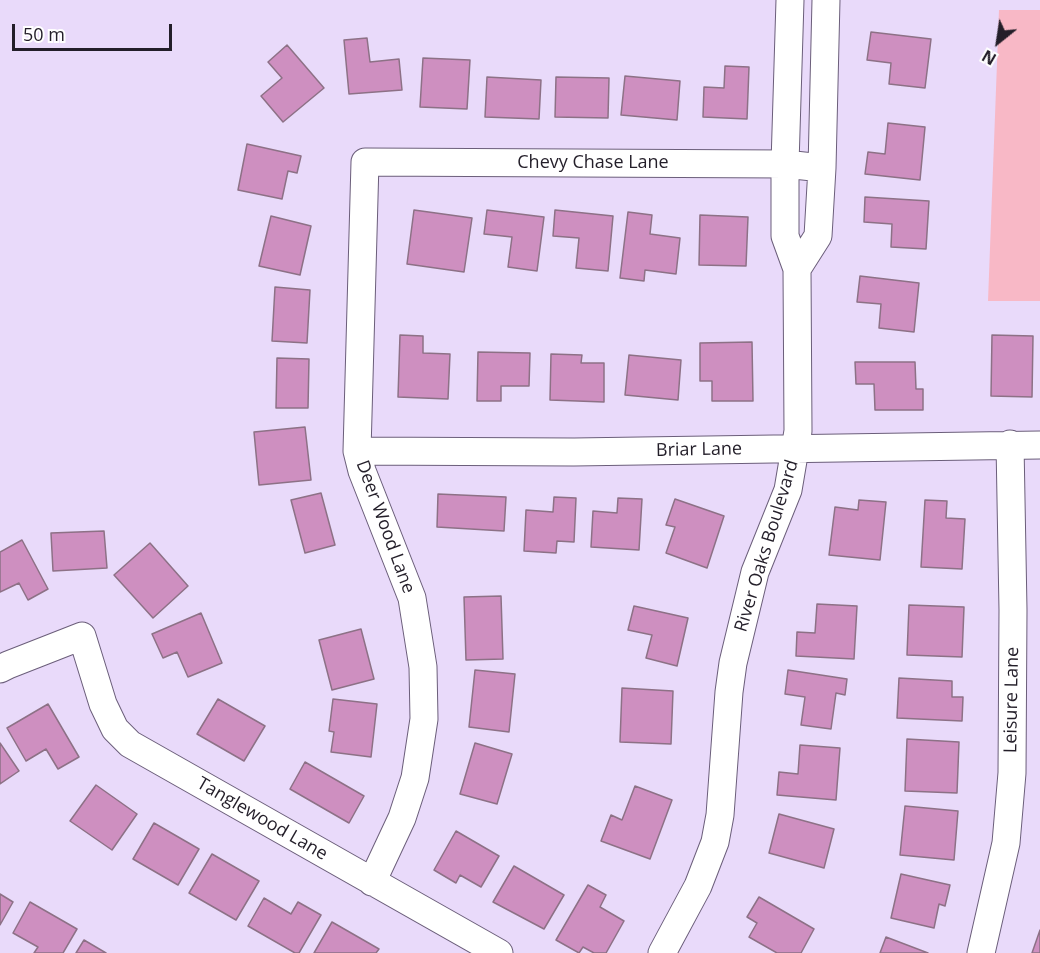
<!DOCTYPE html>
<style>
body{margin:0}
#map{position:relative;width:1040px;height:953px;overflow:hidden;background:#e9dafa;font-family:"Open Sans",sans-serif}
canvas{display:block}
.north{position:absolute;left:968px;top:12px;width:60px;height:60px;-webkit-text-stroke:4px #fff;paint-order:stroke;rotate:210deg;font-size:16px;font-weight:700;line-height:24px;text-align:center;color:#231e29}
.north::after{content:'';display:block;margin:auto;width:21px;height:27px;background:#231e29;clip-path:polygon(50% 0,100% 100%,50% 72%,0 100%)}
.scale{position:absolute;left:12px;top:24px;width:160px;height:27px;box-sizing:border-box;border:3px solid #231e29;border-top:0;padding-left:8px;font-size:18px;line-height:21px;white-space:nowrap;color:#231e29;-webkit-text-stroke:4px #fff;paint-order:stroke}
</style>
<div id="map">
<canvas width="1040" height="953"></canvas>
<div class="north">N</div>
<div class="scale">50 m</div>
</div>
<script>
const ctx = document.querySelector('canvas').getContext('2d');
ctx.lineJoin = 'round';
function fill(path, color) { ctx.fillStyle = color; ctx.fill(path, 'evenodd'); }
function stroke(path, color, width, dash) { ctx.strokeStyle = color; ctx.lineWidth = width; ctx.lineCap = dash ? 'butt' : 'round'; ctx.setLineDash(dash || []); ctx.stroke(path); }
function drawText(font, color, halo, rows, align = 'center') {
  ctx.font = font + ' "Open Sans",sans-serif'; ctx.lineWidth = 4.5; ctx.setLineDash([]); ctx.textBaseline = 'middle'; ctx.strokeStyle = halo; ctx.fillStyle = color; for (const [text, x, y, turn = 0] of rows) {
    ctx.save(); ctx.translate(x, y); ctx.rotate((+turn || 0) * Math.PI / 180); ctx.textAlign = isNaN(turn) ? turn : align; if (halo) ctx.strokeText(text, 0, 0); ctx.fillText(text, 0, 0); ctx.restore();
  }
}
fill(new Path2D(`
 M999,10H1040V301H988Z`), '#f8b8c6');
const building = new Path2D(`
 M871,32L931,39L925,88L889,84L891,63L867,60Z
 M367,38L370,62L399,59L402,90L349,94L344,40Z
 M287,45L324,88L283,122L261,96L282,78L268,62Z
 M423,58L470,60L467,109L420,107Z
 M725,66L749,67L747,119L703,117L704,87L724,88Z
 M625,76L680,81L677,120L621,115Z
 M487,77L541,80L539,119L485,117Z
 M556,77L609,78L608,118L555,117Z
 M888,123L925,127L920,180L865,174L868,152L885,154Z
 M247,144L301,156L297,173L288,171L282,199L238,190Z
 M865,197L929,201L926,249L891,247L892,224L864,222Z
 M414,210L472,218L464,272L407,264Z
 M487,210L544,217L537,271L508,267L512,237L484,234Z
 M555,210L613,216L608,271L576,268L579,238L553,236Z
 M628,212L652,215L650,234L680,238L676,274L645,270L644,281L620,278Z
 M700,215L748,217L746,266L699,265Z
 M271,216L311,226L300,275L259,266Z
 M860,276L919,283L914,332L879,328L881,304L857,302Z
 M275,287L310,290L307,343L272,341Z
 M400,335L423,336V353L450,354L448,399L398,397Z
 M992,335L1033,336L1032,397L991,396Z
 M752,342L753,401H712V381H700V343Z
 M478,352L530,353L529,386H501V401H477Z
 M551,354L582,355L581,363H604V402L550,400Z
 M629,355L681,360L678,400L625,395Z
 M277,358L309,359L308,408H276Z
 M855,362H915L916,389H923V410H875L874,384H856Z
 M305,427L311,480L259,485L254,432Z
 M321,493L335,545L305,553L291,500Z
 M438,494L506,497L504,531L437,527Z
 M554,497L576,498L574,542L557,541L556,553L524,551L526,510L553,512Z
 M618,498L642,499L639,550L591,547L593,511L617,513Z
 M675,499L724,516L707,568L666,553L675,527L666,525Z
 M859,500L886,502L880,560L829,555L835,507L858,510Z
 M925,500L947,501L946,518L965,519L962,569L921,567Z
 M104,531L107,568L53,571L51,533Z
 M22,540L48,589L28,600L19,583L0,592V552Z
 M150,543L188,586L153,618L114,575Z
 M501,596L503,659L466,660L464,597Z
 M817,604L857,606L854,659L796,656L797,632L815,633Z
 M909,605L964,607L962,657L907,655Z
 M634,606L688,618L677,666L646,658L652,635L628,630Z
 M201,613L222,663L188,677L177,652L163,658L152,634Z
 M361,629L374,679L332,690L319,640Z
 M475,670L515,674L509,732L469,727Z
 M788,670L847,679L845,695L836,693L831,729L801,725L805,697L785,694Z
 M899,678L952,681V697H963L962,721L897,718Z
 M622,688L673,691L671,744L620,742Z
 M218,699L265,726L244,761L197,734Z
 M333,699L377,704L371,757L331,752L334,732L329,731Z
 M48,704L79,757L58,769L46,749L26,761L7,728Z
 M907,739L959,742L957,793L905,791Z
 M0,743L19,771L0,784Z
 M475,743L512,754L497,804L460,794Z
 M800,745L840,748L836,800L777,795L779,772L798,774Z
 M305,762L364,796L349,823L290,789Z
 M96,785L137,814L112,850L70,821Z
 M635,786L672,800L650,859L601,841L611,815L622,820Z
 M905,806L958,811L954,860L900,855Z
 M779,814L834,829L824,868L769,853Z
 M154,823L199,849L178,885L133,859Z
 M456,831L499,856L481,887L460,875L456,883L434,870Z
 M212,854L259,881L236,920L189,893Z
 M514,866L564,895L544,929L493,902Z
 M901,874L950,885L945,906L939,904L934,928L891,918Z
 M588,885L606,895L600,907L624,921L606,953H594L583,947L579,953L556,940Z
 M0,894L13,902L0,925Z
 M759,897L814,929L801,953H777L749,937L757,923L747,917Z
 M264,898L291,914L298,902L321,915L299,953H295L248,926Z
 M30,902L77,929L63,953H34L38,947L13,933Z
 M332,922L379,949L376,953H314Z
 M1040,930V953H1032Z
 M886,937L928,953H880Z
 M84,940L106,953H76Z`);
fill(building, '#ce8fc0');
stroke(building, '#8d7186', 1.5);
const minor = new Path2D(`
 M797,269L818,236L822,168L826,0
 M357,451L574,452L1040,445
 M0,669L8,665L82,636L103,704L115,729L130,744L499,953
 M372,882L402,818L415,778L424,719L423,667L412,598L362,471L357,451L365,162L785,164L822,168
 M662,953L698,886L715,842L720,815L729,692L733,663L755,572L788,490L798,431L797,269L785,236V164L790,0
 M981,953L1006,843L1012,773L1013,610L1010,444`);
stroke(minor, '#6b5e7a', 29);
stroke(minor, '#fff', 27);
drawText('18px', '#231e29', '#fff', [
 ["Chevy Chase Lane",593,163],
 ["Briar Lane",699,450,-1],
 ["Deer Wood Lane",385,527,70],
 ["River Oaks Boulevard",767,546,-73],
 ["Leisure Lane",1012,700,-89],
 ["Tanglewood Lane",262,819,30]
]);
</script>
